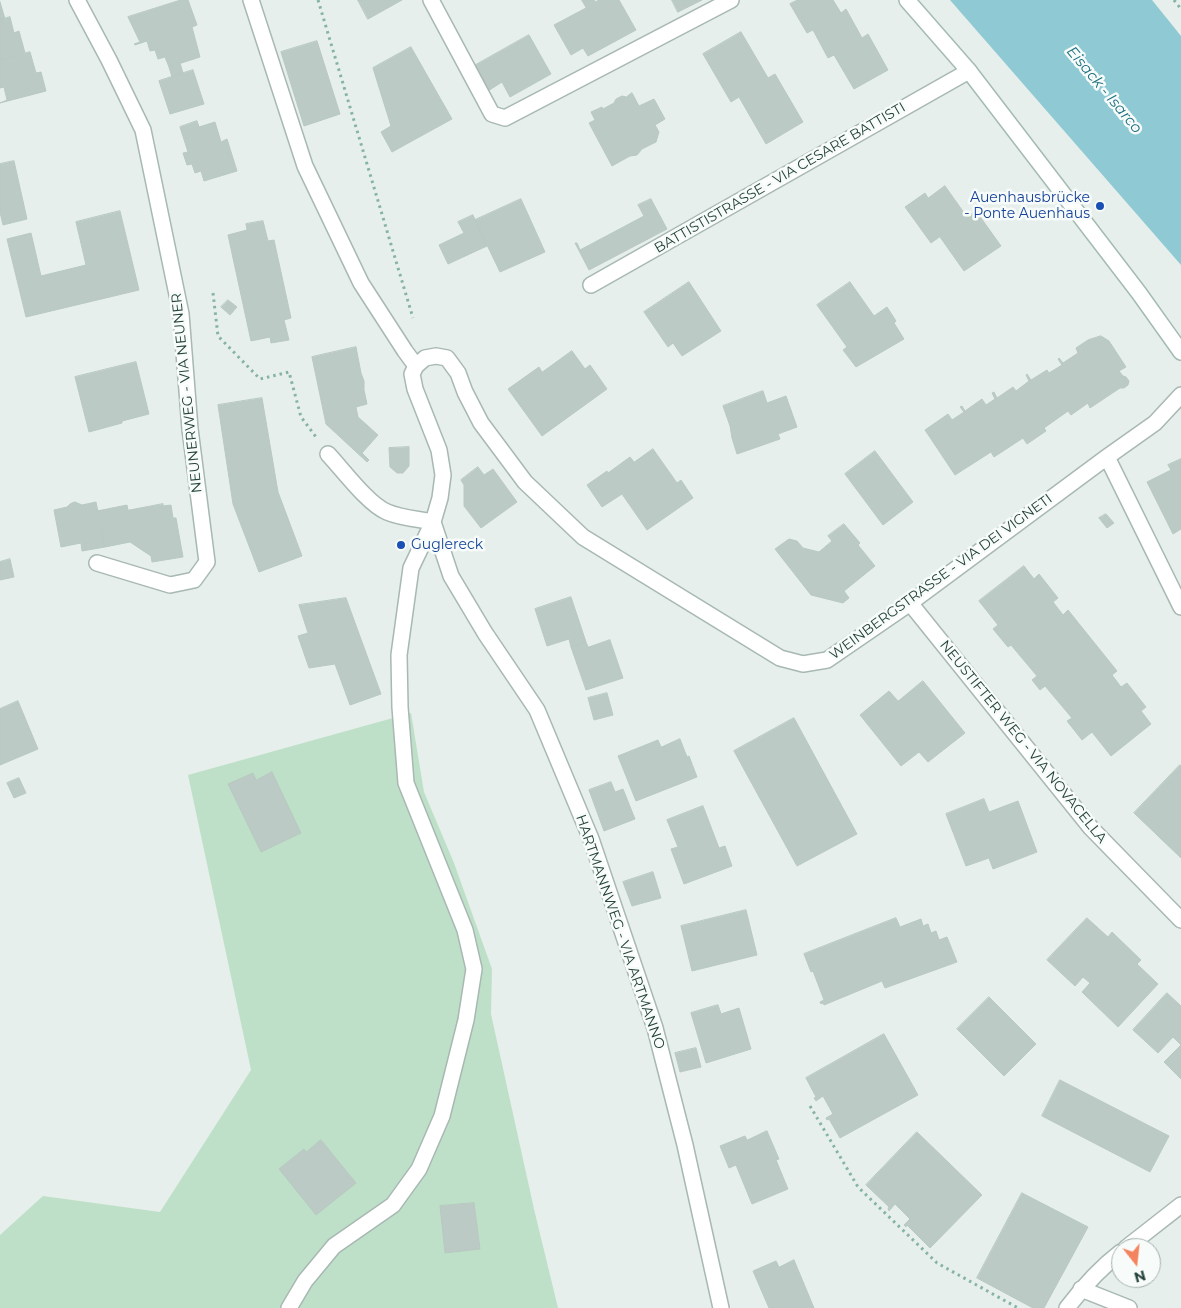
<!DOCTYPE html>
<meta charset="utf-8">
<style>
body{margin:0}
#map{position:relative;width:1181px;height:1308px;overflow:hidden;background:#e6efeb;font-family:Montserrat,sans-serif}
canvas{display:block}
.north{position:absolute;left:1111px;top:1238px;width:50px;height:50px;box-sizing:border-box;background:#f7fbf9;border:1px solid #a3b1ad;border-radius:50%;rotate:164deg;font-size:14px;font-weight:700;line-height:20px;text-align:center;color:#24423a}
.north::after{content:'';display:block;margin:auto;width:18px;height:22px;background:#f4845f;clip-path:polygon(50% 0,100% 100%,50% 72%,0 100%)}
</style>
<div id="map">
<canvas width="1181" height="1308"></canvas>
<div class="north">N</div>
</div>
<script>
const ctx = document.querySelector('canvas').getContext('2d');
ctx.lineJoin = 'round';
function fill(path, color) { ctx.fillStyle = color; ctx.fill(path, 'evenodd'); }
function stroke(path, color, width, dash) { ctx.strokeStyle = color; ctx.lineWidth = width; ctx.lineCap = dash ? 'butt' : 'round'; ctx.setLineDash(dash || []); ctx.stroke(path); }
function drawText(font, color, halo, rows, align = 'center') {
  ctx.font = font + ' Montserrat,sans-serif'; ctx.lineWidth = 5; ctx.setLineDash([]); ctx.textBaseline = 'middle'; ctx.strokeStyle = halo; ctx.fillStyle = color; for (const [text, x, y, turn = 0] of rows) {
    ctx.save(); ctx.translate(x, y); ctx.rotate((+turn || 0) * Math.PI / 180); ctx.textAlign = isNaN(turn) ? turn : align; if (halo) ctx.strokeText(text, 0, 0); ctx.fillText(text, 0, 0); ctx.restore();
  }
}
fill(new Path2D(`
 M411,713L424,792L454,863L492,969L491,1014L534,1209L558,1308H0V1235L43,1196L160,1212L251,1070L188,775Z`), '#bfe0c8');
fill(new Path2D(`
 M950,0H1152L1181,36V265Z`), '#8ec9d4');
const building = new Path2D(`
 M181,0H188L197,25L192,27L200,57L169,67L165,57L158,59L155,50L150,51L147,41L135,45L134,44L140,42L128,17Z
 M358,0H402L368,19Z
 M582,0H594L595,2L599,0H619L636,30L588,56L583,48L571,55L554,25L586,8Z
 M672,0H702L678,12Z
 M798,0H833L841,13L846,9L862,38L868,34L888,70L854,89L834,55L828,58L813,30L807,33L790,4Z
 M0,2L5,19L0,20Z
 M10,17L14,33L19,31L25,53L0,61V20Z
 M741,32L768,78L775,74L803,122L766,144L739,97L731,102L703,54Z
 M529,35L551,74L510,97L502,82L488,91L474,66Z
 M317,41L340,114L304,126L281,52Z
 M411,47L452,119L392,152L381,132L391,126L373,68Z
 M30,52L36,73L41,72L46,91L0,103L7,100L4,87L0,88V61Z
 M180,63L183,73L172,77L169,67Z
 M193,70L204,104L170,114L159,81Z
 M632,93L639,106L654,99L665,119L655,125L659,132L656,142L642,149L637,155L630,156L612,166L589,123L595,120L591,112L602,107L603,109L614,103L616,99L622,96L626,97Z
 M197,121L199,127L215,122L221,142L227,139L237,171L204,181L201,171L195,173L192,164L187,165L183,153L188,152L180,127Z
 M14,161L27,219L3,225L0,212V164Z
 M945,186L967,217L931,243L905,207L925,193L928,198Z
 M521,199L545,252L500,272L475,220Z
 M651,199L667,229L589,270L575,243H577L580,250L644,216L638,205Z
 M120,211L139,290L26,317L7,239L31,233L41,276L86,265L76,222Z
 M976,211L1001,246L964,271L940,237Z
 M473,215L487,246L448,264L439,245L464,233L458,222Z
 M263,221L268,241L274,240L291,318L284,320L289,340L271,343L270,337L251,341L228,235L247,230L246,224Z
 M689,282L721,331L682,356L673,343L668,347L644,312Z
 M850,282L874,316L887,307L896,321L894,323L904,339L856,367L843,350L847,347L817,305Z
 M228,300L237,307L230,315L221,307Z
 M1101,336L1109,341L1126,367L1119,371L1123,376L1126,377L1129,381L1128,385L1124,388H1120L1090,408L1088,403L1071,415L1068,411L1044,428L1046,431L1027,444L1023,438L994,457L991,452L955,475L925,430L948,414L952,420L964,412L960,407L962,406L965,411L982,399L986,405L995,399L992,393L994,392L997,398L1013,387L1016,391L1029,381L1026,375L1027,374L1031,380L1047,370L1049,373L1062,365L1058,359L1059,358L1063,363L1078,353L1076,348L1088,340Z
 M356,347L361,373L364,381V390L367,404L356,407L358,417L378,435L362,453L369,460L367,462L326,424L312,357Z
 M572,351L585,369L590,365L607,389L542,436L508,389L539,367L542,372Z
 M136,362L149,414L122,421V423L89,432L75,377Z
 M763,391L767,403L786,396L797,427L778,434L780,439L737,454L732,438L730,426L723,406Z
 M262,398L278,492L302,556L259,572L233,504L218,405Z
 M409,447V466L403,473H397L390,467L389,448Z
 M653,449L677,483L681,480L693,498L647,530L622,494L602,507L587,485L607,471L608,473L630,457L634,462Z
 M875,451L913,502L883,525L845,474Z
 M1181,459V529L1173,534L1147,482L1171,470L1168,465Z
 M478,467L484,475L493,469L517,502L481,528L464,506V485L461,480Z
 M75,502L82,505L96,502L105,547L82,551L81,543L61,547L54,510L67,507L70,504Z
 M163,504V506L171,505L173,518H176L183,557L152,562L151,556L130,542L105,547L97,511L127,505L128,510Z
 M1106,514L1114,523L1107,528L1099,518Z
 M844,524L860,543L858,545L875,566L844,591L849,598L843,603L811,595L775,549L789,539L797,541L803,548L819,552L832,541L828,536Z
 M10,559L14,577L0,580V562Z
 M1024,566L1034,579L1039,574L1058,598L1053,602L1063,615L1068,610L1117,671L1112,675L1121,687L1127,683L1146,707L1141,711L1151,724L1111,756L1092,732L1082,740L1067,721L1072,718L1045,686L1040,690L1032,680L1037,676L1011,645L1008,647L993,629L998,625L979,601Z
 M571,597L586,642L571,647L569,639L547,646L535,609Z
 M346,598L381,694L350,705L335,664L309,668L298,636L308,633L299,605Z
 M610,640L623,678L586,690L571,647L586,642L588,647Z
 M923,681L965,733L928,762L919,752L901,766L860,715L889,691L898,701Z
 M607,693L613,715L594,720L588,698Z
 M18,701L38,749L0,765V709Z
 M794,718L857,834L797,866L734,751Z
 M680,739L687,757L689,756L697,777L636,801L618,756L658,740L661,747Z
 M1180,765L1181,766V858L1134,813Z
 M272,772L301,833L261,852L228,784L253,773L256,780Z
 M19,778L26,793L14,798L7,783Z
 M611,782L615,792L623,789L635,819L604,831L589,790Z
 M984,799L989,812L1018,801L1037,852L993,869L989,858L966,866L946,814Z
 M703,806L719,848L725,846L732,866L684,884L671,849L678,847L667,820Z
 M653,872L661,898L632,906L623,882Z
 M746,910L757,955L692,971L681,926Z
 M896,918L900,927L921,919L923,926L928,924L931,933L936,931L939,940L947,937L957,962L885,988L882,981L824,1005L823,1003L821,1004L820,1002L824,1000L813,971L811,972L804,954Z
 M1087,918L1108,937L1112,932L1141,960L1137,964L1158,984L1118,1027L1082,992L1090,983L1083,977L1075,986L1047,960Z
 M1167,993L1181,1006V1079L1164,1062L1181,1045L1173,1037L1158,1053L1133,1030Z
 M989,997L1036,1044L1004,1076L957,1029Z
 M718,1005L721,1014L739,1008L751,1049L706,1063L691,1013Z
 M884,1034L918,1095L840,1138L829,1119L827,1120L826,1118L833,1114L823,1096L816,1101L814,1098L816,1097L806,1078Z
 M696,1048L701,1067L680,1072L675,1053Z
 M1060,1080L1169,1136L1150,1172L1042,1116Z
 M767,1131L779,1159L776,1160L788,1189L752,1204L736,1165L729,1168L720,1146L745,1136L747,1140Z
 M917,1132L982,1195L930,1248L907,1225L906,1227L904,1225L910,1219L895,1204L889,1211L888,1209L889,1207L866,1185Z
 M321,1140L356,1183L316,1215L279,1169L304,1149L306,1152Z
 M1022,1193L1088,1227L1044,1308H1033L977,1278Z
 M474,1203L480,1249L445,1253L440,1206Z
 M794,1260L814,1308H769L753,1271L776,1261L779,1267Z`);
fill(building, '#bbcac4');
stroke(building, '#b8c9c2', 1);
const street = new Path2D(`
 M77,0L109,60L143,130L181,314L190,429L207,562L194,580L170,585L97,563
 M251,0L305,166L361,283L405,351L416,366
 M431,0L492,114L505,118L731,0
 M591,285L969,71
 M328,454C343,470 368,504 387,512C401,518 418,519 433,522
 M1107,457L1181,607
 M433,522L451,576L485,633L537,710L591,839L655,1028L685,1145L721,1308
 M910,603L1091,828L1181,920
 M1126,1248L1181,1205
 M1081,1289L1129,1308
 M289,1308L305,1281L334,1246L393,1205L419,1169L442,1116L466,1020L474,969L465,930L406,783L400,707L399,655L411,568L433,522L440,498L443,475L439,450L415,389L412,374L416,366L425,358L436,356L447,358L458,373L465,392L481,423L525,482L583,537L780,658L803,664L827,660L910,603L1107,457L1155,423L1181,395
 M1067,1308C1083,1287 1100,1268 1121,1252`);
const secondary = new Path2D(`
 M907,0L969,71L1139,293L1181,352`);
stroke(street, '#a8b8b2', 18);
stroke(secondary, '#a4bbb3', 18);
stroke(new Path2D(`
 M318,0L413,318
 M1174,0L1181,9
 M213,293L218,336L260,379L289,372L301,417L316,437
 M810,1106L858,1187L937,1263L1018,1308`), '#86b3a5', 3, [2.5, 4]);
stroke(street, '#fff', 15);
stroke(secondary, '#fff', 15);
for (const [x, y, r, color] of [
 [1100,206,5,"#1a4fb4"],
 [401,545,5,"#1a4fb4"]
]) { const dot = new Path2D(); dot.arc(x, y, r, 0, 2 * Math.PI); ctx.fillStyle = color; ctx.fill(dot); stroke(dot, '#f7fbf9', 2); }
drawText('14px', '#24423a', '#f7fbf9', [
 ["BATTISTISTRASSE - VIA CESARE BATTISTI",780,178,-30],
 ["NEUNERWEG - VIA NEUNER",187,393,-96],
 ["WEINBERGSTRASSE - VIA DEI VIGNETI",941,577,-36],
 ["NEUSTIFTER WEG - VIA NOVACELLA",1023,742,51],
 ["HARTMANNWEG - VIA ARTMANNO",620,932,71]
]);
drawText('14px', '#164399', '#f7fbf9', [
 ["Auenhausbrücke",1090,198],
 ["- Ponte Auenhaus",1090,214],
 ["Guglereck",411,545,"left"]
], 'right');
drawText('italic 15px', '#1c6f80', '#f7fbf9', [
 ["Eisack - Isarco",1104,90,50]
]);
</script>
